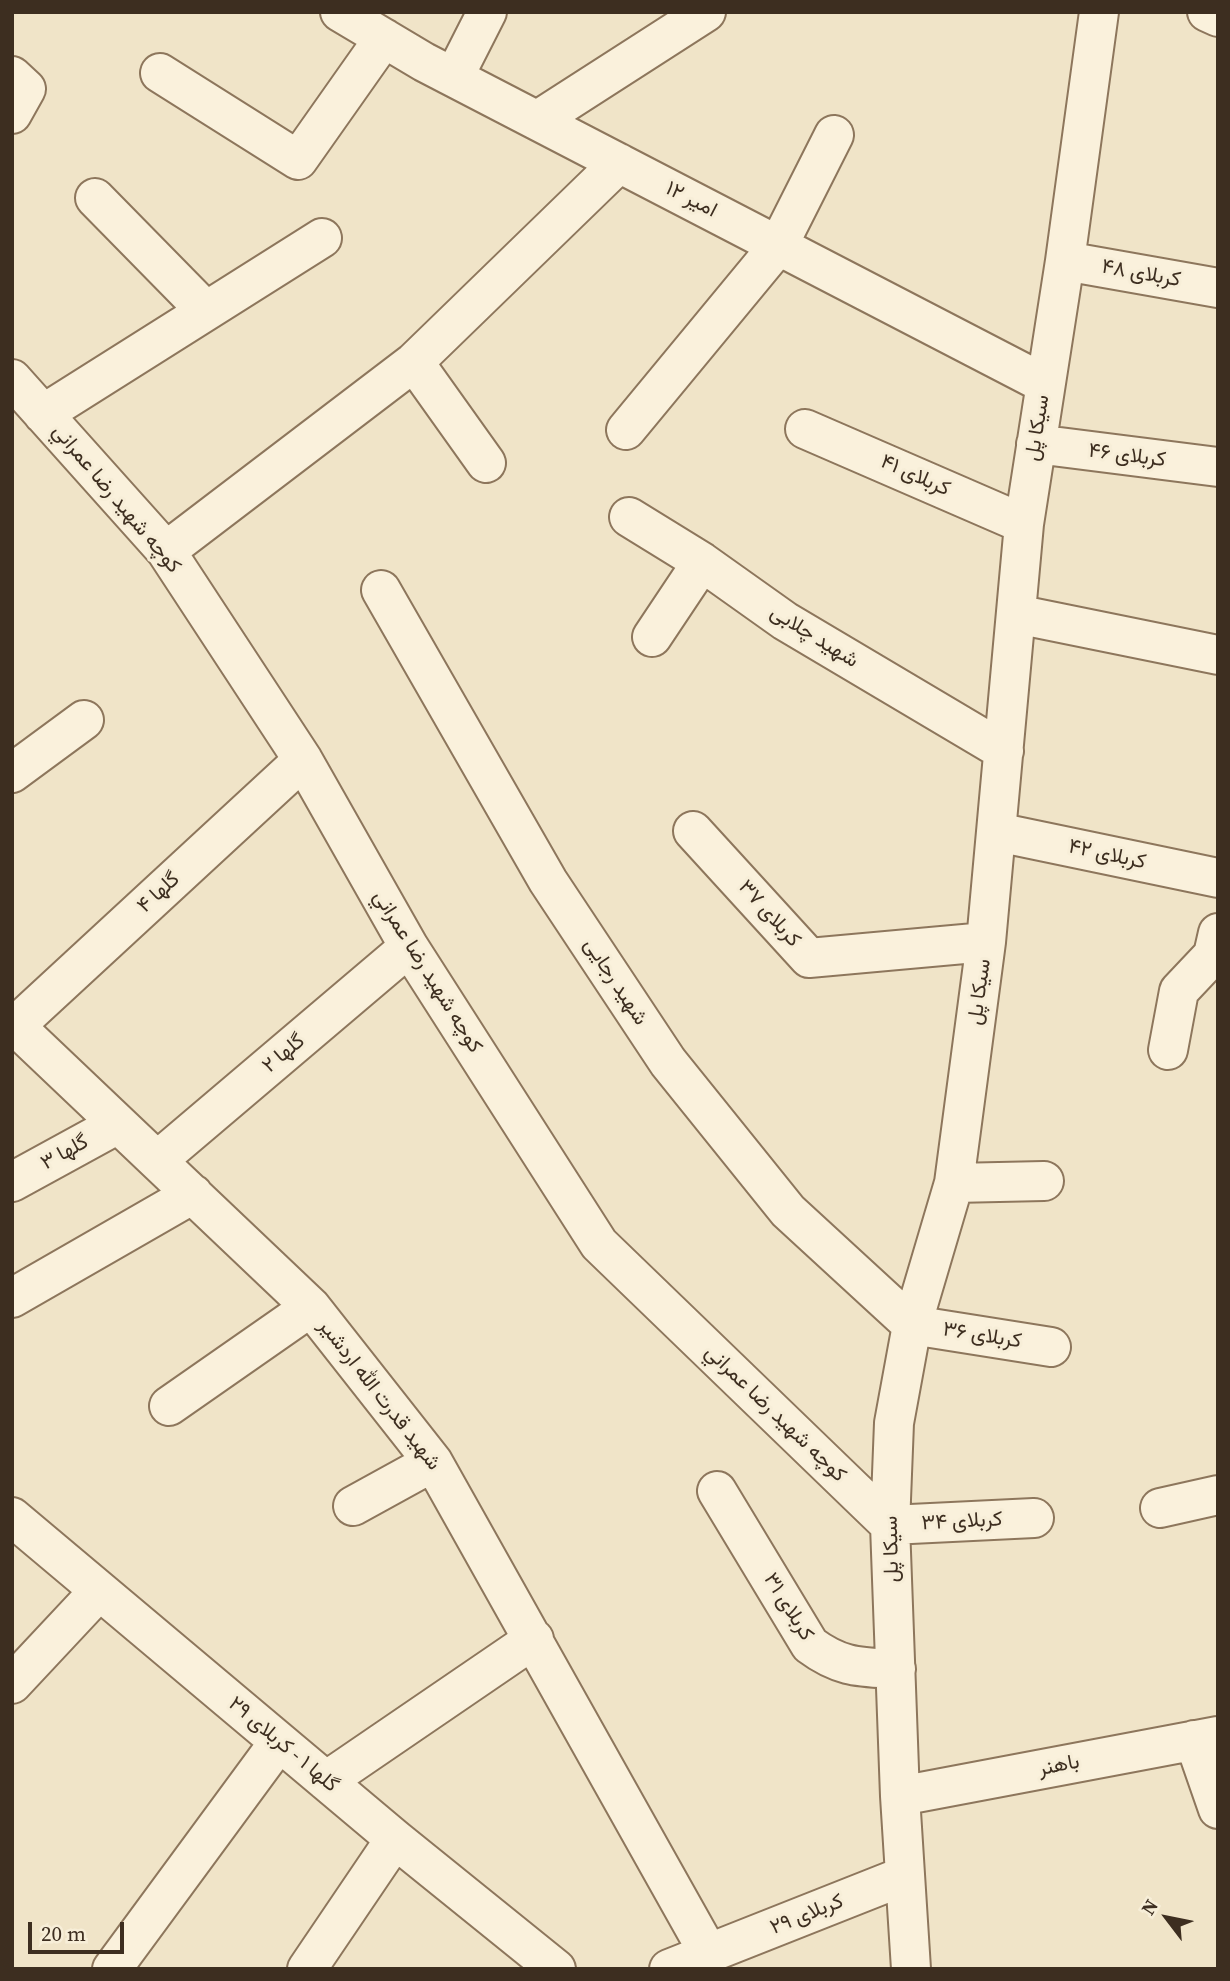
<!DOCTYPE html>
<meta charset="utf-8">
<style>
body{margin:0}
#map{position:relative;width:1230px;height:1981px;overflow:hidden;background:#f0e4c8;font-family:"Source Serif 4",serif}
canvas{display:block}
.frame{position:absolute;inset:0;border:14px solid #3d2e20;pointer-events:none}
.north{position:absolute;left:1132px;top:1883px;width:70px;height:70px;-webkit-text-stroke:5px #f7eed8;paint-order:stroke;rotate:302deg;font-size:19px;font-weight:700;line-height:28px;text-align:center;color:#3d2e20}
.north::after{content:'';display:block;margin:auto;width:24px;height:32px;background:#3d2e20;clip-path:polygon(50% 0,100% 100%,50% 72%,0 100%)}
.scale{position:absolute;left:28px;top:1922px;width:96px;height:32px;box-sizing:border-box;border:4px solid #3d2e20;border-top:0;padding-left:9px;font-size:21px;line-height:24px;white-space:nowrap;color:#3d2e20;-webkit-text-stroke:5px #f7eed8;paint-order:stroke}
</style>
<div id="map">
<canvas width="1230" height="1981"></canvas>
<div class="frame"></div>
<div class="north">N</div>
<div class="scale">20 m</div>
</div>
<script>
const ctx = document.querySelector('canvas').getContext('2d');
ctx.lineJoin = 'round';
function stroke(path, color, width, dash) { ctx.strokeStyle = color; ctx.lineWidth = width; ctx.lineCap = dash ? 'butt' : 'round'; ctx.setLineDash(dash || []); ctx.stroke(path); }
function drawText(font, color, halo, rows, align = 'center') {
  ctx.font = font + ' "Source Serif 4",Vazirmatn,serif'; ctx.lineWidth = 6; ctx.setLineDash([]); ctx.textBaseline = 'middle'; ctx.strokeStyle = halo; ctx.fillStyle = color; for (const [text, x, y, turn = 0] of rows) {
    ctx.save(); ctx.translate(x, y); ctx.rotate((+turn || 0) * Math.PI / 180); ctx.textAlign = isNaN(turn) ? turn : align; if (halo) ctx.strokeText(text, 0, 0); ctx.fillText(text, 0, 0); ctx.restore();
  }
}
const minor = new Path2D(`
 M340,12L424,62L1045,384
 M1207,12L1218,17
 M160,73L298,160L384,38
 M12,76L26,89L12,114
 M454,77L487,12
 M538,120L706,12
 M95,198L205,310
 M1065,261L1218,288
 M414,362L486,463
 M12,379L166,551L303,760L409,947L599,1244L890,1525L1034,1518
 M43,414L322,238
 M805,429L1024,524
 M626,430L778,246L834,135
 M1036,444L1218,467
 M629,517L702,562L785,621L1004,751
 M166,551L414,362L619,163
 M381,590L548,881L668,1062L788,1211L912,1325L1051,1347
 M1016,614L1218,655
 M652,637L702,562
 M12,773L84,720
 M693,831L809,958L986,942
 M997,832L1218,878
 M12,1023L311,1307L433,1462L709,1954
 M15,1026L303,760
 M1168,1050L1179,991L1213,955L1218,933
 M158,1160L409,947
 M12,1182L118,1124
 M954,1183L1044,1181
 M12,1298L193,1194
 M169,1406L311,1307
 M717,1491L810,1645C841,1668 860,1667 896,1669
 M353,1506L433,1462
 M1160,1508L1218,1495
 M12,1517L395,1839L556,1969
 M12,1684L99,1591
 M1194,1740L1218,1809
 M326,1781L534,1639
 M900,1796L1218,1736
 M112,1969L279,1742
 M307,1969L395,1839
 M669,1969L904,1876
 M911,1969L900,1796L890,1525L894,1423L912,1325L954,1183L986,942L1024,524L1065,261L1099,12`);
stroke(minor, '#8d765c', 42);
stroke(minor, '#faf1dc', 38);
drawText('21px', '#3d2e20', '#f7eed8', [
 ["امير ۱۲",691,200,27],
 ["کربلای ۴۸",1141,274,10],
 ["سیکا پل",1038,428,-81],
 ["کربلای ۴۶",1127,456,7],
 ["کربلای ۴۱",915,476,24],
 ["كوچه شهيد رضا عمراني",116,499,50],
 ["شهید چلابی",814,637,32],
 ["کربلای ۴۲",1107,855,12],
 ["گلها ۴",159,893,-43],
 ["کربلای ۳۷",769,914,48],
 ["كوچه شهيد رضا عمراني",427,972,58],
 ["شهید رجایی",615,982,57],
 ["سیکا پل",980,992,-82],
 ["گلها ۲",284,1054,-40],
 ["گلها ۳",65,1153,-29],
 ["کربلای ۳۶",982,1336,9],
 ["شهید قدرت الله اردشیر",379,1395,52],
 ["كوچه شهيد رضا عمراني",775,1414,44],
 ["کربلای ۳۴",962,1522,-3],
 ["سیکا پل",892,1549,-91],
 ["کربلای ۳۱",788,1607,58],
 ["گلها ۱ - کربلای ۲۹",283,1745,40],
 ["باهنر",1059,1766,-11],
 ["کربلای ۲۹",807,1915,-22]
]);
</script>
